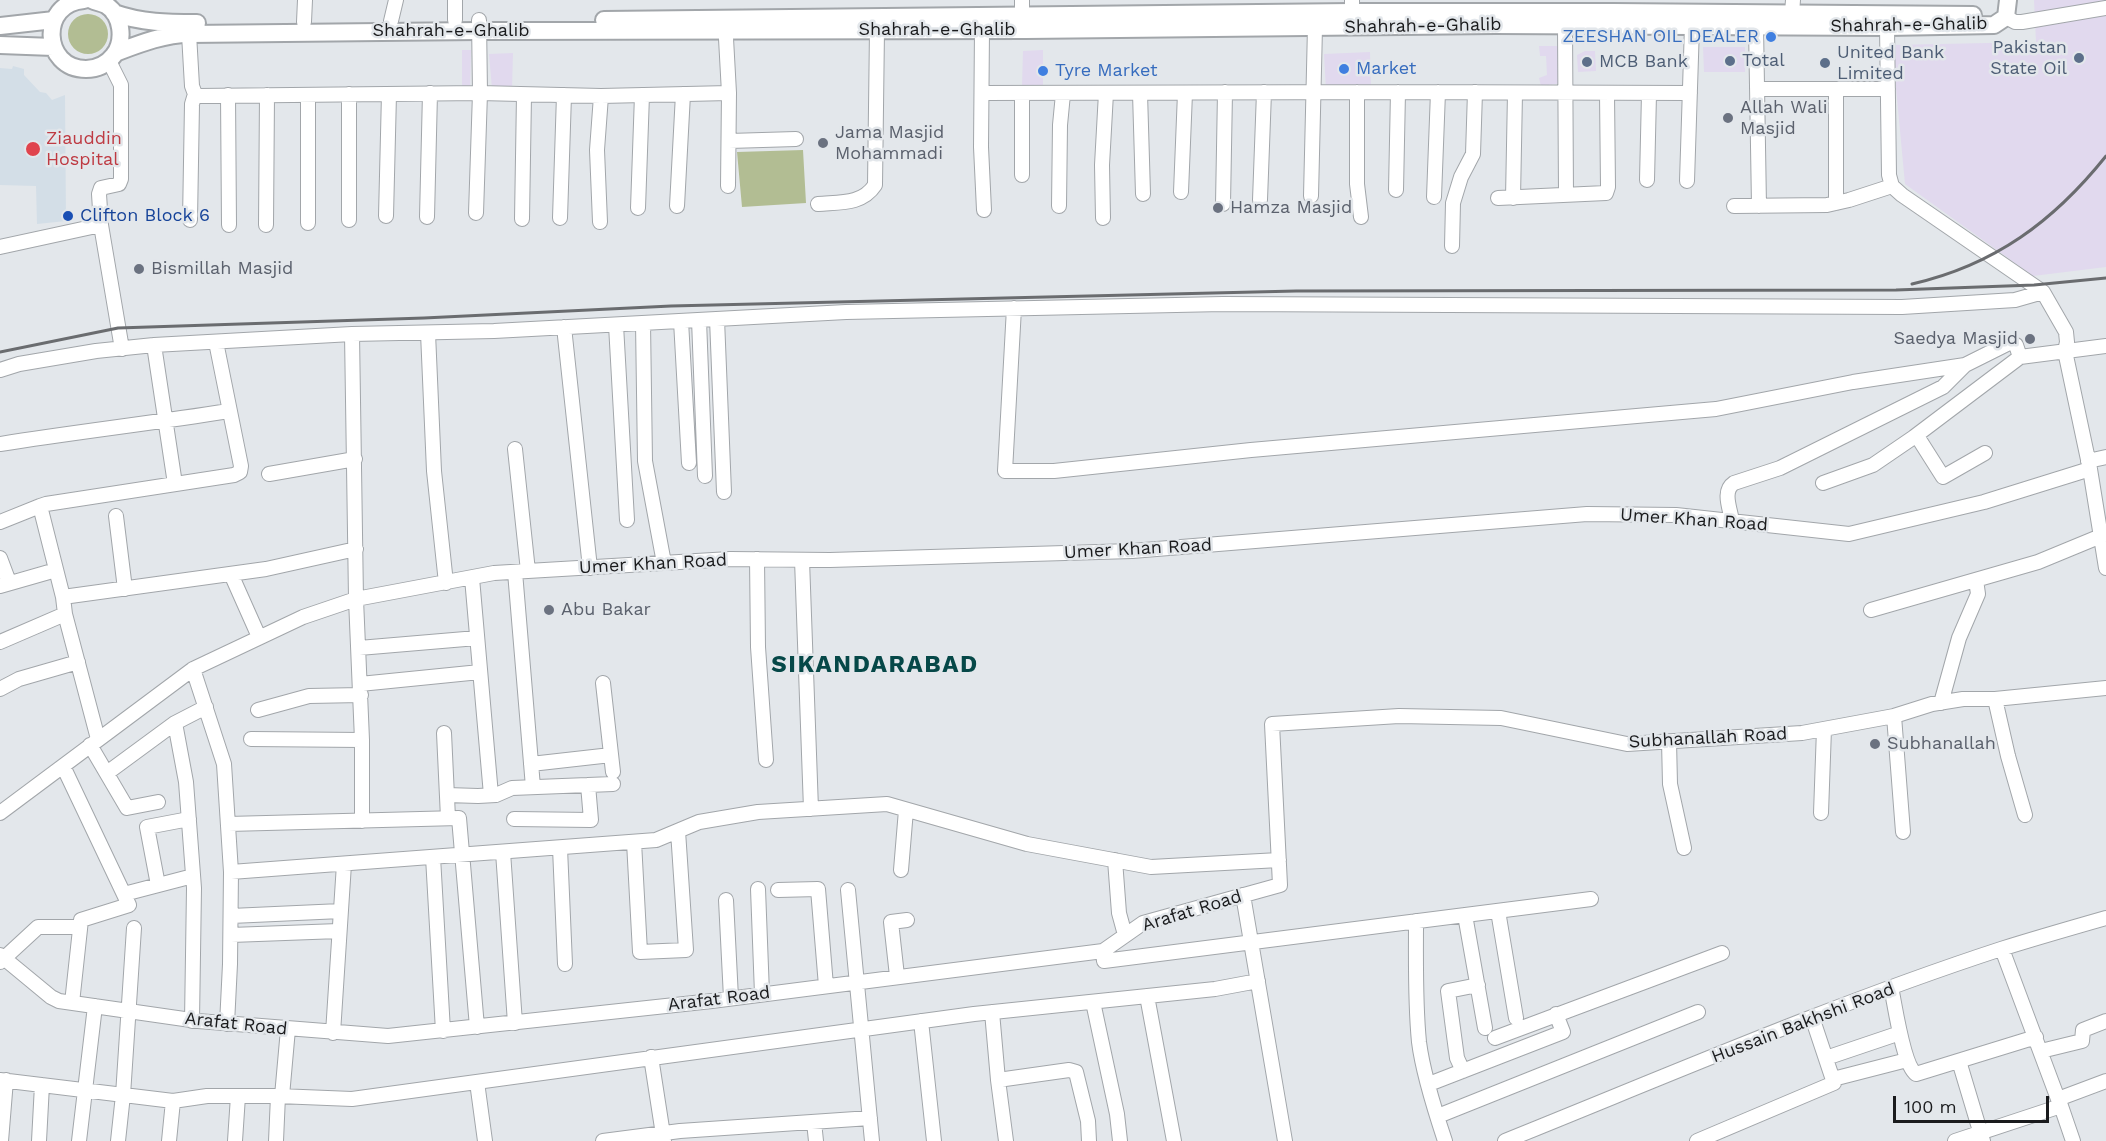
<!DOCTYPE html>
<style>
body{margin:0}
#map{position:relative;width:2106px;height:1141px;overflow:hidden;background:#e3e7eb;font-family:"Work Sans",sans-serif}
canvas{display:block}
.scale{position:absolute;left:1893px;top:1096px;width:156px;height:27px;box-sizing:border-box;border:3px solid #1a1b1d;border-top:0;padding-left:8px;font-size:18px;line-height:21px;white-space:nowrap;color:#1a1b1d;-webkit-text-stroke:4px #e3e7eb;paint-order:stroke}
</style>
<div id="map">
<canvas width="2106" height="1141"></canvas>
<div class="scale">100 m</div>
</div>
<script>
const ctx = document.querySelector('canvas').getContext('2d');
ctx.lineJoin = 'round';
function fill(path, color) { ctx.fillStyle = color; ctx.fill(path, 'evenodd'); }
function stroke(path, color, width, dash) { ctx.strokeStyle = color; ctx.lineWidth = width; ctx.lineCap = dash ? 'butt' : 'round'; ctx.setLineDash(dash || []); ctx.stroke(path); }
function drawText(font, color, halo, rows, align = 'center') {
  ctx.font = font + ' "Work Sans",sans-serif'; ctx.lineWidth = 5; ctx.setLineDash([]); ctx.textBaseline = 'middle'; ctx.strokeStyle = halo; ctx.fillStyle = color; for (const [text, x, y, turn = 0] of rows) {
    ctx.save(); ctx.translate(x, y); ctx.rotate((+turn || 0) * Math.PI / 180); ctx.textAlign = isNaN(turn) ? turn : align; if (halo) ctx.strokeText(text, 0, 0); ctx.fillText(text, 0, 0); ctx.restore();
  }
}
fill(new Path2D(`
 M2034,0H2106V267L2033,276L1905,184L1892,45L2036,42Z
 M1539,46H1560L1562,83L1541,86L1539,78L1547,75L1546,56H1540Z
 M1703,47H1745V72H1704Z
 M462,50H471L470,90H462Z
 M1043,50V86H1022L1023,51Z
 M1585,51H1595L1596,71L1578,72L1577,55Z
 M1370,52L1371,88L1326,90L1324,54Z
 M513,53L512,89H492L489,54Z`), '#e1d9ee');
fill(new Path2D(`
 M13,66L24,69V75L40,92L46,93L52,100L65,95L66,221L37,224L36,186L0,185V68L12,69Z`), '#d3dee7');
fill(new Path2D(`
 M68 34a20 20 0 1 1 40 0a20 20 0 1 1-40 0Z
 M803,150L806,203L742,207L737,152Z`), '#b2bd93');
const minor = new Path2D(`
 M455,0V20
 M1352,0V12
 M1792,13L1793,0
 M1022,15V0
 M2006,17L2015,22H2022L2106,8
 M725,20L729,93L728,186
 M391,21L396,0
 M304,22L305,0
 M1565,26L1566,195
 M1756,26L1759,206
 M1887,27L1889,175L1892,186L1902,195L2043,292L2066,332L2067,342L2065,351L2090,469L2106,568
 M982,30L981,147L984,210
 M189,34L192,86L195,94L198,96L480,93L601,96L729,93
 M1757,89H1888
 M1357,92V184L1361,217
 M982,93L1398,92L1690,93
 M1140,93L1143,194
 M349,94V220
 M1022,94V175
 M228,95L229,225
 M729,141L796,139
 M1647,180L1649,94
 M1687,181L1692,26
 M1396,190L1398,92
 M1181,192L1185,93
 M1311,196L1315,27
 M1434,197L1438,92
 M1498,198L1606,193L1608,187L1607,94
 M1513,198L1515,93
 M1260,200L1264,92
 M1836,203V89
 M818,204C839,202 862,205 875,185L877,30
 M1223,204L1225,92
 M677,206L683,94
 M1059,206L1060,125L1063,94
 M1734,206L1827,205L1849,200L1892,186
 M638,208L642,95
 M476,213L480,93L479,20
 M386,216L389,94
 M427,217L430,93
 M560,218L564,95
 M1103,218L1102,165L1106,93
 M522,219L524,95
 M190,220L192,104L195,94
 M600,222L597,150L601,96
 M308,223V95
 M101,225L122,349
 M266,225L267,95
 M1452,246L1453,203L1461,177L1473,154L1475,92
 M0,247L101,225L99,194L101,188L119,184L121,179V85L109,61
 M1014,308L1005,471H1054L1251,450L1716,409L1853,382L1965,365L2009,343L2016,345L2020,357
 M717,319L724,492
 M699,320L705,476
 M681,321L689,463
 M643,323L645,461L664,563
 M616,325L627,520
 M564,327L590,568
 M428,333L434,471L446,583
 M352,334L356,599L362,740V821
 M154,345L175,484
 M0,370L19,364L96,351L154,345L352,334L494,331L846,312L1223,304L1902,307L2015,300L2043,292
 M1917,436L1943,477L1985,453
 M0,444C76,432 153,423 229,411
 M515,449L528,571
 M2088,461L2106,457
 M269,474L355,459
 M1823,483L1873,465L1914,437L2020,357L2106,346
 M116,516L125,589
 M1732,521C1730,508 1722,491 1734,483L1780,468L1943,387L1965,365
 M0,522L40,506
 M0,558L9,582
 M757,559L758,647L766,760
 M802,560L811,809
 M515,572L533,787
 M231,574L259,637
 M472,578L491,795
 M0,586L56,570
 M63,597L40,506L46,504L234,475L240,472L241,466L216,342
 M1871,610L2038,562L2101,536
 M0,642L65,614
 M359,648L477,638
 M193,669L224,764L231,872L230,964L227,1024
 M603,683L613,772
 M360,684L480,672
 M0,689L19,679L78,662
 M1995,699L2008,756L2025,815
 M1941,703L1959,638L1978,594L1976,580
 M258,710L309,696L361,695
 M1894,716L1903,832
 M175,723L186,782L194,888L192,1021
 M444,733L448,818
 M98,739L65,614L63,597L266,569L356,549
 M251,739L362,740
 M1669,741L1670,784L1684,848
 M90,745L127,808L158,802
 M531,764L611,755
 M63,766L129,905L81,920L72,1003
 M107,773L175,723L206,707
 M447,795L478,796L496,795L512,788L613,784
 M0,813L193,669L303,617L356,599L494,573L730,559L830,560L1132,551L1587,514L1676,515L1849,534L1984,502L2090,469
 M1821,813L1824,729
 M514,819L591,820L588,785
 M228,824L459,818L477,1027
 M634,842L640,952L686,950L678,831
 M560,848L565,964
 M503,852L515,1023
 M433,857L443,1031
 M1115,860L1119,913L1125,935
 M901,870L906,810
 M231,872L656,840L699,822L758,812L887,804L1027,844L1151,867L1279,860
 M158,885L147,827L189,819
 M758,889L762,994
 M778,890L818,889L826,986
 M848,890L872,1141
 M124,894L193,876
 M1243,895L1285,1141
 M726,900L731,998
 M1498,911L1516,1018
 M1465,915L1485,1028
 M231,916L341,911
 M1416,921C1416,962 1415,1002 1419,1042C1423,1074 1435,1111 1445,1141
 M231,935L339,931
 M2002,949L2058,1099
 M1103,951L1104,961L1591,899
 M0,955L51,997L59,1001L198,1021L388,1036L712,1001L1103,951L1143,923L1280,885L1272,724L1399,716L1501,718L1627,744L1802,733L1894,716L1932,704L1963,699H1995L2106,688
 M0,962L38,927H80
 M897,976L891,922L907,920
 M1891,987C1895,1005 1903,1065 1916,1074L2036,1037
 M1147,996L1174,1141
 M1093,1002L1117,1114L1120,1141
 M992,1012L998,1080L1006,1141
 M921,1021L934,1141
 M333,1033L344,864
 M1495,1038L1722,953
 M2041,1051L2082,1041L2083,1030L2106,1021
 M651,1057L664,1141
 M1826,1058L1900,1033
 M1959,1061L1983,1141
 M1463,1071L1457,1058L1448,991L1478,985
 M1833,1079L1907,1060
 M0,1080L173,1101L207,1096H278L352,1099L974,1014L1215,989L1258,981
 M998,1080L1069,1070L1076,1072L1088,1121L1089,1141
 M477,1082L485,1141
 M1429,1084L1563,1032L1556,1014
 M282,1096L288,1029
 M2061,1106L2073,1141
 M1438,1116L1698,1012
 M814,1122L816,1141
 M1,1141L6,1080
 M39,1141L42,1085
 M79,1141L95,1006
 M118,1141L123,1095L134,928
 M169,1141L173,1101
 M235,1141L238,1096
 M276,1141L278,1096
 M603,1141L680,1131L870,1118
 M1505,1141C1669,1075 1833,1004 2001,949C2036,938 2071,928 2106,918
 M1697,1141L1834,1083L1812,1017
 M1955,1141L2061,1106L2058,1099L2106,1081`);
const major = new Path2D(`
 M84,0C39,3 42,69 86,69C97,69 107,64 114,55C125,40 122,15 106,5C102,3 96,2 92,0
 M114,13C142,23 168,23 197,23
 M604,20L1352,12H1614L1973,15
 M0,26L54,20
 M0,45L53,47
 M115,53C139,44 164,34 189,34L478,31L1026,30L1495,25L1887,27L1994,25L2006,17L2008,0`);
stroke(minor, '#a2a6aa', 16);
stroke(major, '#a2a6aa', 20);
stroke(minor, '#fff', 14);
stroke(major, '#fff', 16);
stroke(new Path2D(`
 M1912,284C1995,265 2054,221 2106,156
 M0,352L118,328L424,318L671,306L1296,291L1896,290L2034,285L2106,278`), '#6a6c6f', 3);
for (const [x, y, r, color] of [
 [1771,37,6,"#3f7fe0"],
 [2079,58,6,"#5c6f8a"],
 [1730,61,6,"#5c6f8a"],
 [1587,62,6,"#5c6f8a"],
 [1825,63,6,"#5c6f8a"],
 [1344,69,6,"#3f7fe0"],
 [1043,71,6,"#3f7fe0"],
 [1728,118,6,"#6b7280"],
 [823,143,6,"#6b7280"],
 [33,149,8,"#e0444e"],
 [1218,208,6,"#6b7280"],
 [68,216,6,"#1a4fb4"],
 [139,269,6,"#6b7280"],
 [2030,339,6,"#6b7280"],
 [549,610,6,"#6b7280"],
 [1875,744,6,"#6b7280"]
]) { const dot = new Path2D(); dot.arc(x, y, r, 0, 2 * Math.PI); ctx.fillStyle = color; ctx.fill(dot); stroke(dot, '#e3e7eb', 2); }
drawText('18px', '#1a1b1d', '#e3e7eb', [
 ["Shahrah-e-Ghalib",1909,25,-1],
 ["Shahrah-e-Ghalib",1423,26,-1],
 ["Shahrah-e-Ghalib",937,30],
 ["Shahrah-e-Ghalib",451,31],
 ["Umer Khan Road",1694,520,4],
 ["Umer Khan Road",1138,549,-3],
 ["Umer Khan Road",653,564,-3],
 ["Subhanallah Road",1708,738,-3],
 ["Arafat Road",1192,911,-17],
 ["Arafat Road",719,999,-7],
 ["Hussain Bakhshi Road",1803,1023,-21],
 ["Arafat Road",236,1024,6]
]);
drawText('18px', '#366cbe', '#e3e7eb', [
 ["ZEESHAN OIL DEALER",1759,37,"right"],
 ["Market",1356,69],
 ["Tyre Market",1055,71]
], 'left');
drawText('18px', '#4e5e75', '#e3e7eb', [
 ["Pakistan",2067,48,"right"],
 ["State Oil",2067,69,"right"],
 ["United Bank",1837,53],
 ["Limited",1837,74],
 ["Total",1742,61],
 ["MCB Bank",1599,62]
], 'left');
drawText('18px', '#5b616d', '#e3e7eb', [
 ["Allah Wali",1740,108],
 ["Masjid",1740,129],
 ["Jama Masjid",835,133],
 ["Mohammadi",835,154],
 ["Hamza Masjid",1230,208],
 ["Bismillah Masjid",151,269],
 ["Saedya Masjid",2018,339,"right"],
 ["Abu Bakar",561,610],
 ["Subhanallah",1887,744]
], 'left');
drawText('18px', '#be3a42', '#e3e7eb', [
 ["Ziauddin",46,139],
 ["Hospital",46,160]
], 'left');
drawText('18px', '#164399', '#e3e7eb', [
 ["Clifton Block 6",80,216]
], 'left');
ctx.letterSpacing = '1.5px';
drawText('bold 24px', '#064848', '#e3e7eb', [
 ["SIKANDARABAD",875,665]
]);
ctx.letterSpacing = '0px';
</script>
